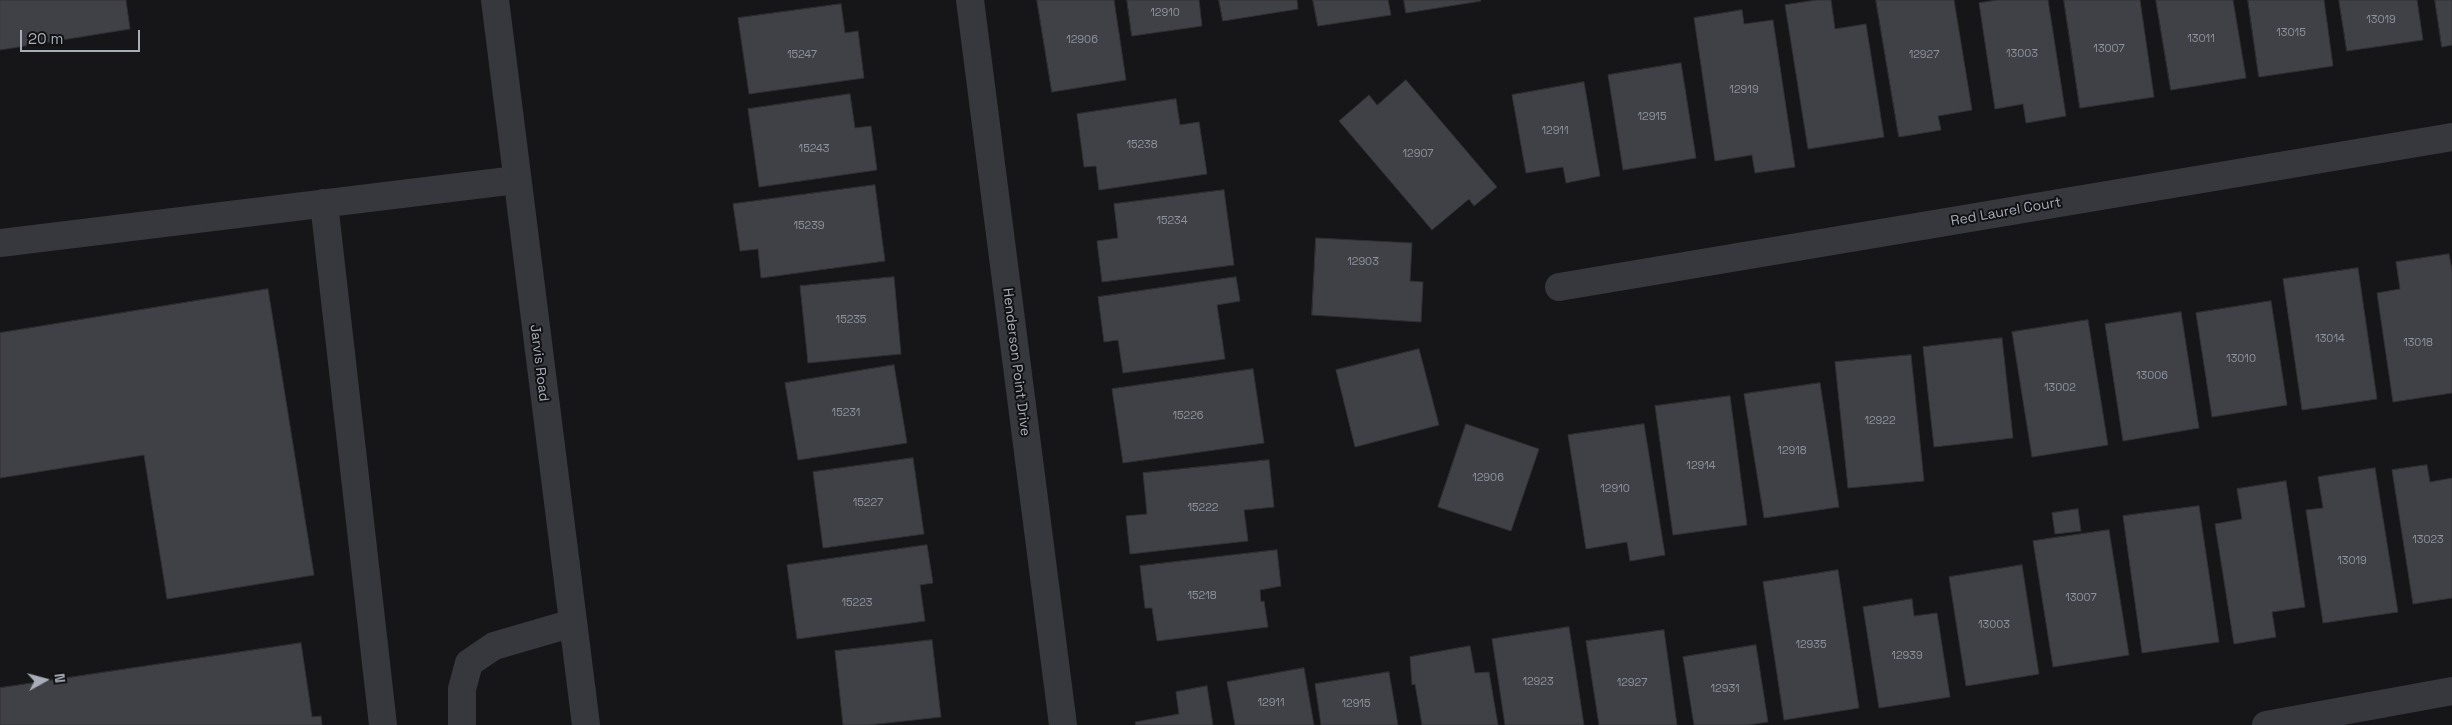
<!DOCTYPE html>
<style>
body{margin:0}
#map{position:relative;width:2452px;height:725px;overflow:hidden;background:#161618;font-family:"Space Grotesk",sans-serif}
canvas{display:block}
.north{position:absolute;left:20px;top:655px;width:50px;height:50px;-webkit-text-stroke:4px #111113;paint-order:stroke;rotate:83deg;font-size:14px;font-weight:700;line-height:20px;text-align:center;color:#a7adb9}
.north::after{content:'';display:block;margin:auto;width:18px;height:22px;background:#a7adb9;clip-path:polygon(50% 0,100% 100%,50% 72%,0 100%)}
.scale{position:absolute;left:20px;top:30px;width:120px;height:22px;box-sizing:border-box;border:2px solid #a7adb9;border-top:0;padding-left:6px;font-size:15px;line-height:18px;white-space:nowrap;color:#a7adb9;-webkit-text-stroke:4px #111113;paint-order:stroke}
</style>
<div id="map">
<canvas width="2452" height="725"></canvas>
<div class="north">N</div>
<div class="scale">20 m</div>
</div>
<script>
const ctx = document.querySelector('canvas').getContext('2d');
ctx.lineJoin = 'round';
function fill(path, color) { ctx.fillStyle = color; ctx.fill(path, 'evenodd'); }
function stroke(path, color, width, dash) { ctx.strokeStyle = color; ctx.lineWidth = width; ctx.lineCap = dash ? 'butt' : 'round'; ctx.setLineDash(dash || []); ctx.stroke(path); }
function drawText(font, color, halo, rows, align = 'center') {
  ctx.font = font + ' "Space Grotesk",sans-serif'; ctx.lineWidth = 4; ctx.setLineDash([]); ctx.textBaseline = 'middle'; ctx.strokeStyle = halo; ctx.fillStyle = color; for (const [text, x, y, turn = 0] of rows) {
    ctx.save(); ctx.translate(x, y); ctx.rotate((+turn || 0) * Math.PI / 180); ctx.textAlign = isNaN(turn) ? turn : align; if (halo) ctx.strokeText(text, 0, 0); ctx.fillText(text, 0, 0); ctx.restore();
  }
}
const building = new Path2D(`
 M0,0H126L130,29L0,50Z
 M1037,0H1114L1126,80L1052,92Z
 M1127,0H1199L1202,26L1132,36Z
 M1219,0H1297L1298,9L1223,21Z
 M1313,0H1388L1391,15L1318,26Z
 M1404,0H1480L1481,1L1406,13Z
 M1817,0H1831L1835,29L1866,24L1884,137L1808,149L1785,5Z
 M1876,0H1954L1972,110L1938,116L1941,130L1899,137Z
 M1998,0H2048L2066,116L2026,123L2023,104L1995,109L1979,3Z
 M2064,0H2140L2154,97L2080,108Z
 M2156,0H2233L2246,78L2171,90Z
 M2248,0H2324L2333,66L2259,77Z
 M2339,0H2417L2423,40L2347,51Z
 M2435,0H2452V45L2442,47Z
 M841,4L845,33L858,31L864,78L749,94L738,18Z
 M1742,10L1744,24L1773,20L1795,167L1755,173L1752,155L1715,161L1694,18Z
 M1681,63L1696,158L1623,170L1608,75Z
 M1406,80L1497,187L1474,206L1469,199L1432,230L1339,121L1369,95L1377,105Z
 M1584,82L1600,176L1566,183L1563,167L1526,173L1512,95Z
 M850,94L855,128L871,126L877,170L759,187L748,109Z
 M1176,99L1180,125L1199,122L1207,174L1099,190L1096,166L1084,167L1077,114Z
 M875,185L885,261L761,278L758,249L740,251L733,204Z
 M1224,190L1234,265L1102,282L1097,241L1118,238L1114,204Z
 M1316,238L1412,243L1410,281L1423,282L1421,322L1312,315Z
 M2449,254L2452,270V393L2393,402L2377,293L2400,289L2396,262Z
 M2358,268L2377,399L2302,410L2283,279Z
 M894,277L901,354L808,363L800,286Z
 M1236,277L1240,301L1217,305L1225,359L1123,373L1118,340L1104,342L1098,297Z
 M268,289L314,575L167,599L144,455L0,478V333Z
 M2271,301L2287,405L2212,417L2196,313Z
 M2181,312L2199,428L2123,441L2105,324Z
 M2088,320L2108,445L2032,457L2012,332Z
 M2002,338L2013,438L1934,447L1923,347Z
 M1419,349L1439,425L1355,447L1336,370Z
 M1911,355L1924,481L1848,488L1835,362Z
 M894,365L907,443L798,460L785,383Z
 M1253,369L1264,443L1123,463L1112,389Z
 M1820,383L1839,507L1764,518L1744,394Z
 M1730,396L1747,525L1673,535L1655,406Z
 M1466,424L1539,449L1511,531L1438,507Z
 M1644,424L1665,555L1630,561L1627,542L1586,549L1568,435Z
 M913,458L924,534L823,548L813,472Z
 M1269,460L1274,507L1244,510L1248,541L1130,554L1126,516L1147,514L1143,473Z
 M2427,465L2430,482L2452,478V598L2413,604L2392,470Z
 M2375,468L2398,612L2323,623L2306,510L2323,508L2318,477Z
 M2286,481L2305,607L2272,612L2276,637L2234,644L2215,524L2242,519L2237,489Z
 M2199,506L2219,642L2142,653L2123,516Z
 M2078,509L2081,531L2055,534L2052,513Z
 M2109,530L2129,655L2053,667L2033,541Z
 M927,545L933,583L920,585L925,621L797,639L787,565Z
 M1277,550L1281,586L1260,590L1261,602L1264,601L1268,627L1157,641L1152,608H1145L1140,566Z
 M2022,565L2039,674L1966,686L1949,577Z
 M1838,570L1859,708L1784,720L1763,582Z
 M1912,599L1914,616L1937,613L1950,697L1879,708L1863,607Z
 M1569,627L1584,725H1505L1492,639Z
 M1664,630L1677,725H1599L1586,641Z
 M932,640L941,717L869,725H843L835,651Z
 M301,643L312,717L321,716L322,725H0V688Z
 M1756,645L1768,722L1748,725H1694L1683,657Z
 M1470,646L1475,673L1489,672L1498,725H1422L1415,684L1412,685L1410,657Z
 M1304,668L1314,725H1235L1227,682Z
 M1389,672L1398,725H1321L1315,684Z
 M1207,686L1213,725H1136L1135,722L1179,714L1176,692Z`);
fill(building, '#404146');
stroke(building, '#303035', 1);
stroke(new Path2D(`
 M495,0L586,725
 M970,0L1063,725
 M324,203L383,725
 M0,243L516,180
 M1559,287L2452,137
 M462,725V689L469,663L494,646L573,623
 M2266,725L2452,691`), '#37383e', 28);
drawText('11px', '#8d929c', null, [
 ["12910",1165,13],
 ["13019",2381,20],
 ["13015",2291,33],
 ["13011",2201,39],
 ["12906",1082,40],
 ["13007",2109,49],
 ["13003",2022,54],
 ["15247",802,55],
 ["12927",1924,55],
 ["12919",1744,90],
 ["12915",1652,117],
 ["12911",1555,131],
 ["15238",1142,145],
 ["15243",814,149],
 ["12907",1418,154],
 ["15234",1172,221],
 ["15239",809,226],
 ["12903",1363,262],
 ["15235",851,320],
 ["13014",2330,339],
 ["13018",2418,343],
 ["13010",2241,359],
 ["13006",2152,376],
 ["13002",2060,388],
 ["15231",846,413],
 ["15226",1188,416],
 ["12922",1880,421],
 ["12918",1792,451],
 ["12914",1701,466],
 ["12906",1488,478],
 ["12910",1615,489],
 ["15227",868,503],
 ["15222",1203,508],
 ["13023",2428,540],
 ["13019",2352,561],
 ["15218",1202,596],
 ["13007",2081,598],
 ["15223",857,603],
 ["13003",1994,625],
 ["12935",1811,645],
 ["12939",1907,656],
 ["12923",1538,682],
 ["12927",1632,683],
 ["12931",1725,689],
 ["12911",1271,703],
 ["12915",1356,704]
]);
drawText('14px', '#a7adb9', '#111113', [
 ["Red Laurel Court",2006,212,-10],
 ["Henderson Point Drive",1016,362,83],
 ["Jarvis Road",539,363,83]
]);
</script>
